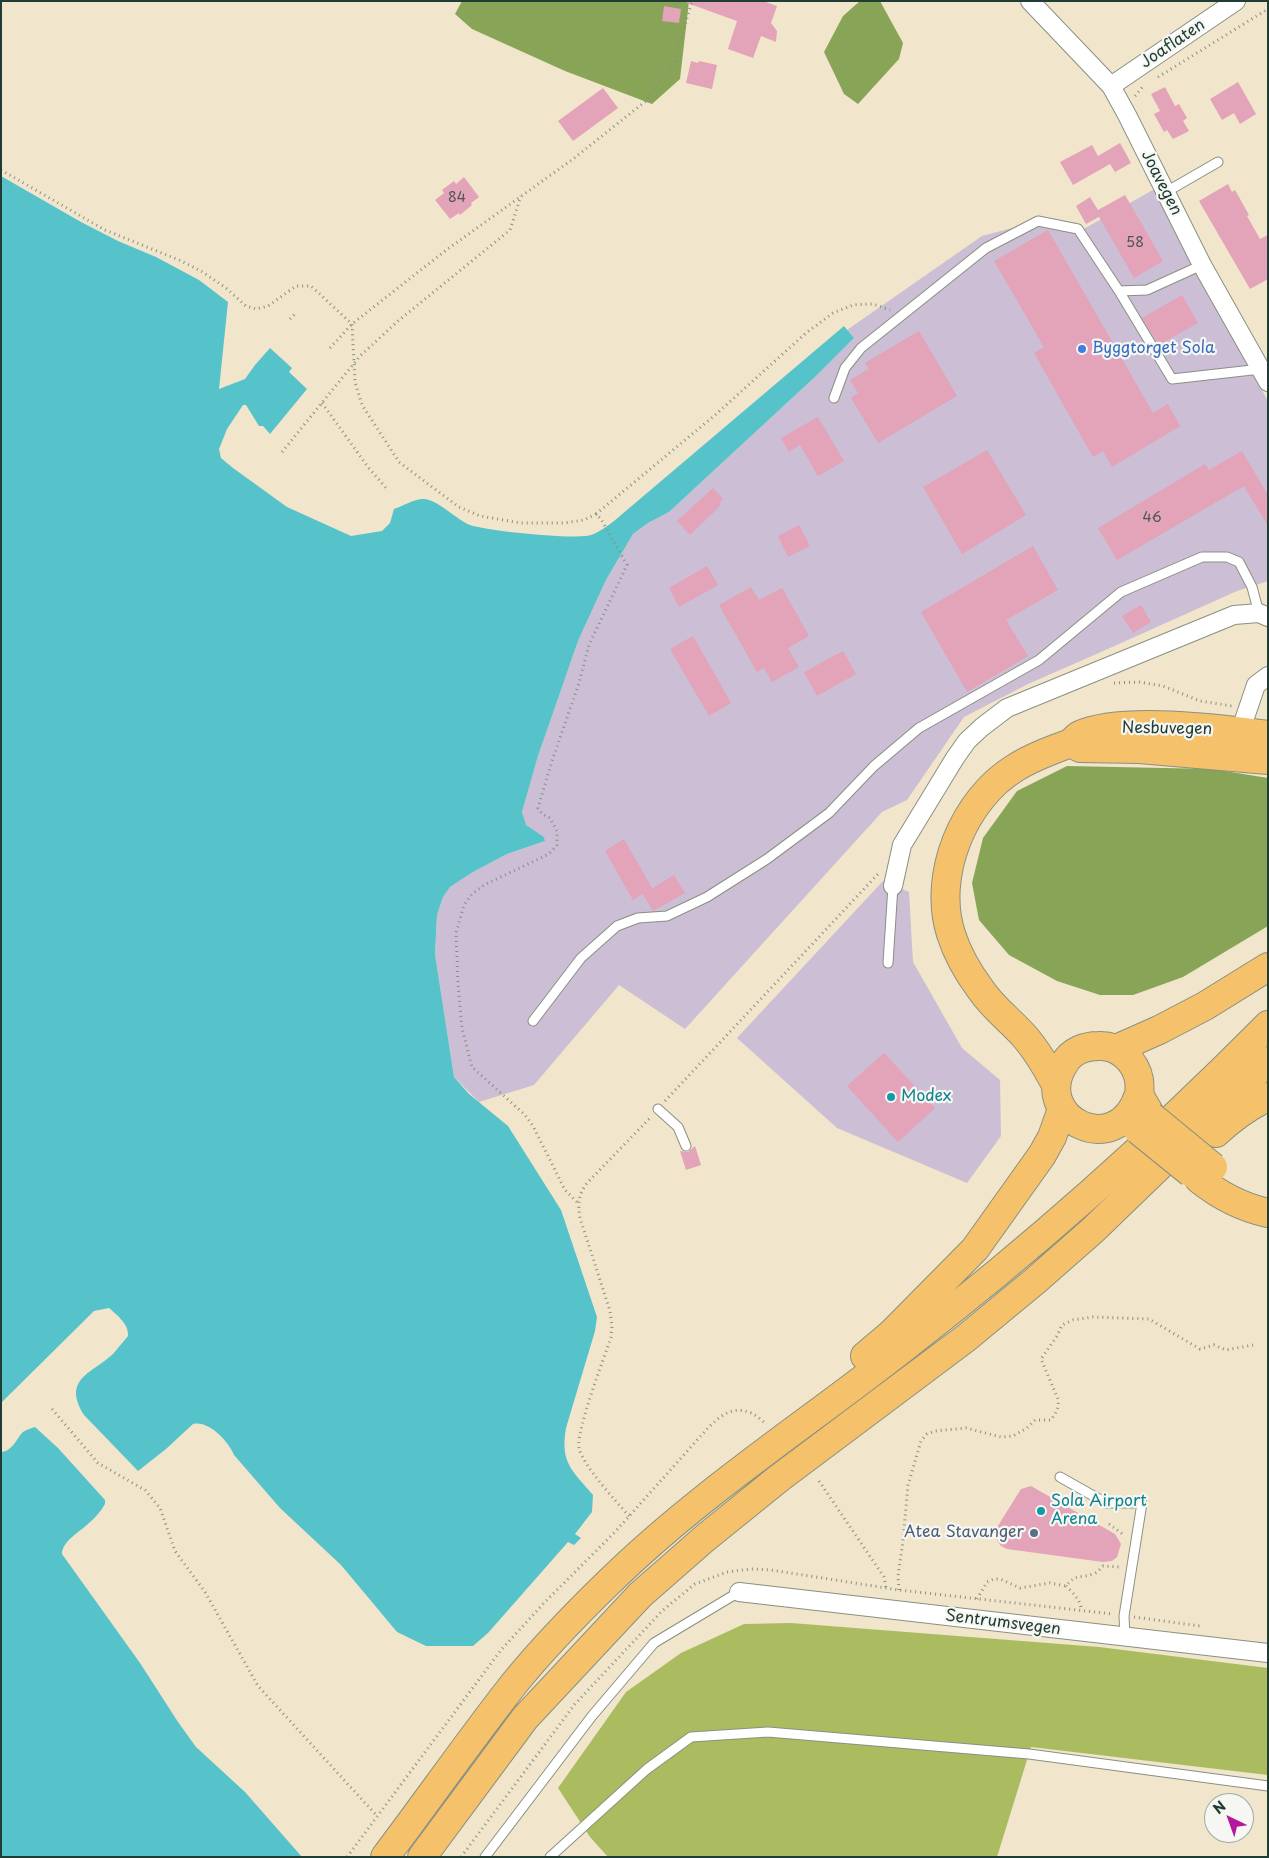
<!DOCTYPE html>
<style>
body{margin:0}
#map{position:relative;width:1269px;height:1858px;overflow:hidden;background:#f1e5cc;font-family:"Playpen Sans",sans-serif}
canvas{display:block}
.frame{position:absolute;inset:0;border:2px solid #1f3d34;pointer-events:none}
.north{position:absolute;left:1204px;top:1793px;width:50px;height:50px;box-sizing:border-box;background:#f6f6f2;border:1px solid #a0aca6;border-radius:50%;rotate:318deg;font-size:14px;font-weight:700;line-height:20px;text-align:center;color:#1f3d34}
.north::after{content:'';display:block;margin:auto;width:18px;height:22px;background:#b5179e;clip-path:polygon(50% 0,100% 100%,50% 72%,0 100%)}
</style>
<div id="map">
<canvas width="1269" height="1858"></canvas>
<div class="frame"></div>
<div class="north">N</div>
</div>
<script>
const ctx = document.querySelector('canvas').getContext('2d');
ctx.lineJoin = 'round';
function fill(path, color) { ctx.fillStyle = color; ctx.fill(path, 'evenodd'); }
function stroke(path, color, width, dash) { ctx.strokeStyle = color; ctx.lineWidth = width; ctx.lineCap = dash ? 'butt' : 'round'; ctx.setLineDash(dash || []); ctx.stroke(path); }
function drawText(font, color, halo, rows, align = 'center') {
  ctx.font = font + ' "Playpen Sans",sans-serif'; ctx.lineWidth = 4.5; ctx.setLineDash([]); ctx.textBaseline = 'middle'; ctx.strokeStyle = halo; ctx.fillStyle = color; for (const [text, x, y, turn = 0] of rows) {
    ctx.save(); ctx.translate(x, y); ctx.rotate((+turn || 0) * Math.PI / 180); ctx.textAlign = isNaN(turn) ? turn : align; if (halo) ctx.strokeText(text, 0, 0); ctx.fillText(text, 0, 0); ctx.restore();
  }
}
fill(new Path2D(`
 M1160,186L1268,402V581L1237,591L1110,648L1028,684L964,717L907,800L882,812L685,1029L619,985L534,1085L479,1102L454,1077L435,954L437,915L443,897L450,887L473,872L507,854L545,841L544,837L525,825L522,812L538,756L578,641L606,580L633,534L648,523L669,512L816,376L854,338L847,330L982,236L1031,223L1080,231Z
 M883,881L909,892L913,962L962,1048L1000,1080L1001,1136L967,1183L837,1128L737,1038Z`), '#ccbed4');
fill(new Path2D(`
 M791,1623L1099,1647L1268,1668V1775L1031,1747L997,1857H608L590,1837L558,1788L626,1692L681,1653L744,1624Z`), '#abbc60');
fill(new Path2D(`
 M462,1H689L680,79L652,104L565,71L472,29L455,14Z
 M860,1H880L903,43L899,59L858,104L844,94L824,52L843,16Z
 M1067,766L1212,769L1268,778V926L1183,977L1133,995H1100L1057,981L1009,955L979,920L972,883L983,838L1017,791Z`), '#88a456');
fill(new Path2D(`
 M1,176L81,222L118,241L156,257L199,280L228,302L219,389L245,379L255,365L270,348L292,368L289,372L307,389L270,434L263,426H259L246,405H243L227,429L219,449L221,458L233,468L287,507L351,536L382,531L390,523L394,509C403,506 414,499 423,499C436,498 457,520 470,525C487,531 575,540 591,535C600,532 607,526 614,521L844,326L854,338L816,376L669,512L648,523L633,534L606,580L578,641L538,756L522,812L526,825L544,837L545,841L507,854L473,872L450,887L443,897L437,915L435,954L454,1077L469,1094L508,1126L561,1210L597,1317L595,1331L566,1428C560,1463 572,1470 593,1495L592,1512L575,1534L581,1538L574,1545L568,1542L488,1633L473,1646H426L397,1632L341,1565L280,1508L234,1455C229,1442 209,1420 193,1424L166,1449L138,1471L84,1415C62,1379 91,1374 113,1354C118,1348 123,1342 128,1336C129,1324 117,1315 109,1308L94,1311L1,1403Z
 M35,1427L58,1448L105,1500V1504C101,1511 95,1518 89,1523C81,1531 62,1541 62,1554L140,1663L178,1722L196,1747L245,1792L302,1857H1V1452C13,1451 16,1439 23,1432C26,1430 31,1428 35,1427Z`), '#56c3cb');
fill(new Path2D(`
 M687,1H763L777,6L771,23L777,31L776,42L761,36L753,58L728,49L737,21L687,3Z
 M664,6L681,9L679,23L662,21Z
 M691,61L698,63L699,61L717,65L712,89L686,83Z
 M1238,82L1256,114L1240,124L1234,113L1222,120L1210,99Z
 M1165,87L1175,106L1179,104L1187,118L1183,121L1189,131L1173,139L1167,130L1164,132L1154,114L1160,111L1151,94Z
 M603,88L618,108L573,141L558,121Z
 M1120,143L1131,163L1115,172L1110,164L1073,185L1060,162L1092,145L1098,156Z
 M464,177L479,197L471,203L472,205L460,215L459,213L450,219L435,200L444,193L442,190L454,181L456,184Z
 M1228,184L1232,192L1235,190L1249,215L1247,216L1260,239L1268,235V279L1250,289L1199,201Z
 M1125,195L1163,261L1134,278L1099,217L1086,224L1076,206L1090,197L1098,210Z
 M1048,230L1153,413L1168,404L1180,426L1112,467L1103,451L1093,457L1034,353L1044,347L994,261Z
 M1182,295L1198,323L1159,345L1142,318Z
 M919,331L957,396L878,443L851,398L858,393L850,380L869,369L865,363Z
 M818,417L844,461L818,476L800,445L789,452L781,438Z
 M987,450L1026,515L962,554L923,487Z
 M1242,451L1268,495V526L1244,486L1117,560L1098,528L1205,464L1209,470Z
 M713,488L723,499L719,503L721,505L690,535L677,521Z
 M799,525L810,546L788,557L778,536Z
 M1033,546L1058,590L1006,620L1028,656L967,692L921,612Z
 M707,566L718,585L679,607L669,588Z
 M751,587L759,600L782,588L809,636L788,648L799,667L772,682L764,668L757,672L719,605Z
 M1141,605L1151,622L1133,633L1122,616Z
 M693,636L731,703L709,716L670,649Z
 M843,651L856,674L817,696L804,672Z
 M624,839L652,888L633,900L605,851Z
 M674,875L685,893L653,911L643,894Z
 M884,1053L935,1108L898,1142L847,1086Z
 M695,1146L701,1165L686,1170L680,1151L688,1152Z
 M1031,1486L1115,1534L1121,1544L1117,1557L1112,1561L1103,1562L1007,1549L1001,1546L996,1539V1529L1021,1489Z`), '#e3a3b8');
const service = new Path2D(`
 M1166,192L1218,162
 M1119,291L1172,379L1261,369
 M834,398L845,368L861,348L986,248L1038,221L1078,229L1119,291L1147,290L1202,265
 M888,963L893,886
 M533,1021L581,958L617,926L638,918L667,916L707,897L767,859L829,813L874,766L919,728L1039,660L1121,592L1202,557H1227L1239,562L1252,587L1259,613
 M658,1109L678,1127L686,1146
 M1060,1477L1106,1503H1142L1124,1616L1125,1637
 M485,1857L592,1716L654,1643L739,1592
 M550,1857L647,1769L691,1737L768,1732L1029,1754L1268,1786`);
const minor = new Path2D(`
 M1030,1L1111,86L1127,115L1202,265L1268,382
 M1111,86L1236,1
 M1244,740L1240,732L1256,685L1268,676
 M893,886L902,845L955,758L967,741L982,727L1007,708L1234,615L1259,613L1268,617
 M739,1592L1268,1653`);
const primary = new Path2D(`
 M1072,742C1074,740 1077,736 1080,735C1122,716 1221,729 1268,735
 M1056,1085C1047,1068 1038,1052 1025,1037C1011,1021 993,1008 981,990C969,974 957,953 951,934C932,875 964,799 1015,768C1032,757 1052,750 1071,743L1080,748L1139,749L1268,760
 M1139,1094C1117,1163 1030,1117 1064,1064C1071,1051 1085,1046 1099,1046C1119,1045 1136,1062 1139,1080C1140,1086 1139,1091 1140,1096C1143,1103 1148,1109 1151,1116
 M1199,1179C1220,1196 1241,1207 1268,1213`);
const trunk = new Path2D(`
 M1116,1049L1159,1030L1205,1006L1268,967
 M1216,1133C1231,1119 1248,1106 1268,1097
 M865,1356L891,1334L975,1249L1042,1155L1052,1137L1062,1109
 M385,1857C428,1800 469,1741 513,1685C542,1649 576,1614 609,1582C700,1493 807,1424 906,1346C1034,1247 1154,1140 1268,1025
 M422,1857L525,1718L640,1595L705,1538L778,1479L966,1338L1035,1281L1093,1230L1268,1061`);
stroke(service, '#889180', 11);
stroke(minor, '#889180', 20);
stroke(primary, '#889180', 30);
stroke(trunk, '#889180', 30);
stroke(new Path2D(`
 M1158,77L1268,9
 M1135,96L1144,85
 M1,170L105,230L179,260L201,271L226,288L246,306L256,309L268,306L296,286H311L352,324L355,382L362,405L399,462L459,507L480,516L521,523H564L584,520L596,514L601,519L627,565L589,645L579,683L551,764L538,808L542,814L550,818L557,831V845L549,854L484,885L472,894L464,905L456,933L458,984L462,1028L472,1067L525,1115L533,1126L565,1190L578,1203
 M290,319L297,312
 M330,348L352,324L445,251L573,159L646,101L674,63L692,1
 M322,403L368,467L386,488
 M282,452L360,356L398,321L510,230L521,196
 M596,514L714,416L806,333L833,313L853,305L873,304L890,310
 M1114,683L1139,682L1163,686L1200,701L1232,706
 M665,1101L878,874
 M52,1409L98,1463L145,1490L160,1508L175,1551L205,1592L258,1686L377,1816
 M819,1481L884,1577L886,1588
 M629,1516C616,1501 583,1466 579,1448C576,1430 604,1359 611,1337L612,1326L610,1311L580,1218C578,1203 578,1195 587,1183L651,1117
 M1109,1524L1124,1535
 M1066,1586C1072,1592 1082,1601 1081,1611
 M899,1590L898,1576L903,1541L908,1485L921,1441L927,1434L935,1431L966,1428L1001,1437L1013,1436L1027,1428L1035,1420H1051C1056,1413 1059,1408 1058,1399L1041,1359L1057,1336L1062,1325L1073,1320L1093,1317L1149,1319L1200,1349L1214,1345L1226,1350L1253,1345
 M977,1599L987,1582L994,1579H1000L1020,1588L1050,1583L1066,1586C1077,1573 1079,1579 1093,1574C1097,1573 1100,1569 1103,1566L1120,1567
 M1134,1617L1200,1626
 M347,1857L501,1650L544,1603L615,1532L707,1429C718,1418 730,1406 748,1412C754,1413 760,1419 765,1423
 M461,1857L575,1704L663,1610L695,1584L727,1572L751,1569L771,1570L899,1590L1113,1614`), '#889180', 3, [1, 4]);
stroke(service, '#fff', 9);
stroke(minor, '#fff', 18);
stroke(primary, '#f5c16b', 28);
stroke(trunk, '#f5c16b', 28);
const primaryBridge = new Path2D(`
 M1151,1116L1213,1167
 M1138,1130L1191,1173`);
stroke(primaryBridge, '#889180', 30, []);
stroke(primaryBridge, '#f5c16b', 28);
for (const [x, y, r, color] of [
 [1082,349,5,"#3f7fe0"],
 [891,1097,5,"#0f9aa8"],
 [1041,1511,5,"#0f9aa8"],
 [1034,1533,5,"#5c6f8a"]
]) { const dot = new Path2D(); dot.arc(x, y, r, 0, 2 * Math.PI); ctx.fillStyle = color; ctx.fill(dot); stroke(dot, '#f6f6f2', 2); }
drawText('14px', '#505655', null, [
 ["84",457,198],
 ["58",1135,243],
 ["46",1152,518]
]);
drawText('16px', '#1f3d34', '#f6f6f2', [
 ["Joaflaten",1173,44,-34],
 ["Joavegen",1161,183,63],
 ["Nesbuvegen",1167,729,1],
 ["Sentrumsvegen",1003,1623,7]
]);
drawText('16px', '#366cbe', '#f6f6f2', [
 ["Byggtorget Sola",1092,349]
], 'left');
drawText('16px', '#0d838f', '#f6f6f2', [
 ["Modex",901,1097],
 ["Sola Airport",1051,1502],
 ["Arena",1051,1520]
], 'left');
drawText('16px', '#4e5e75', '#f6f6f2', [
 ["Atea Stavanger",1024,1533]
], 'right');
</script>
